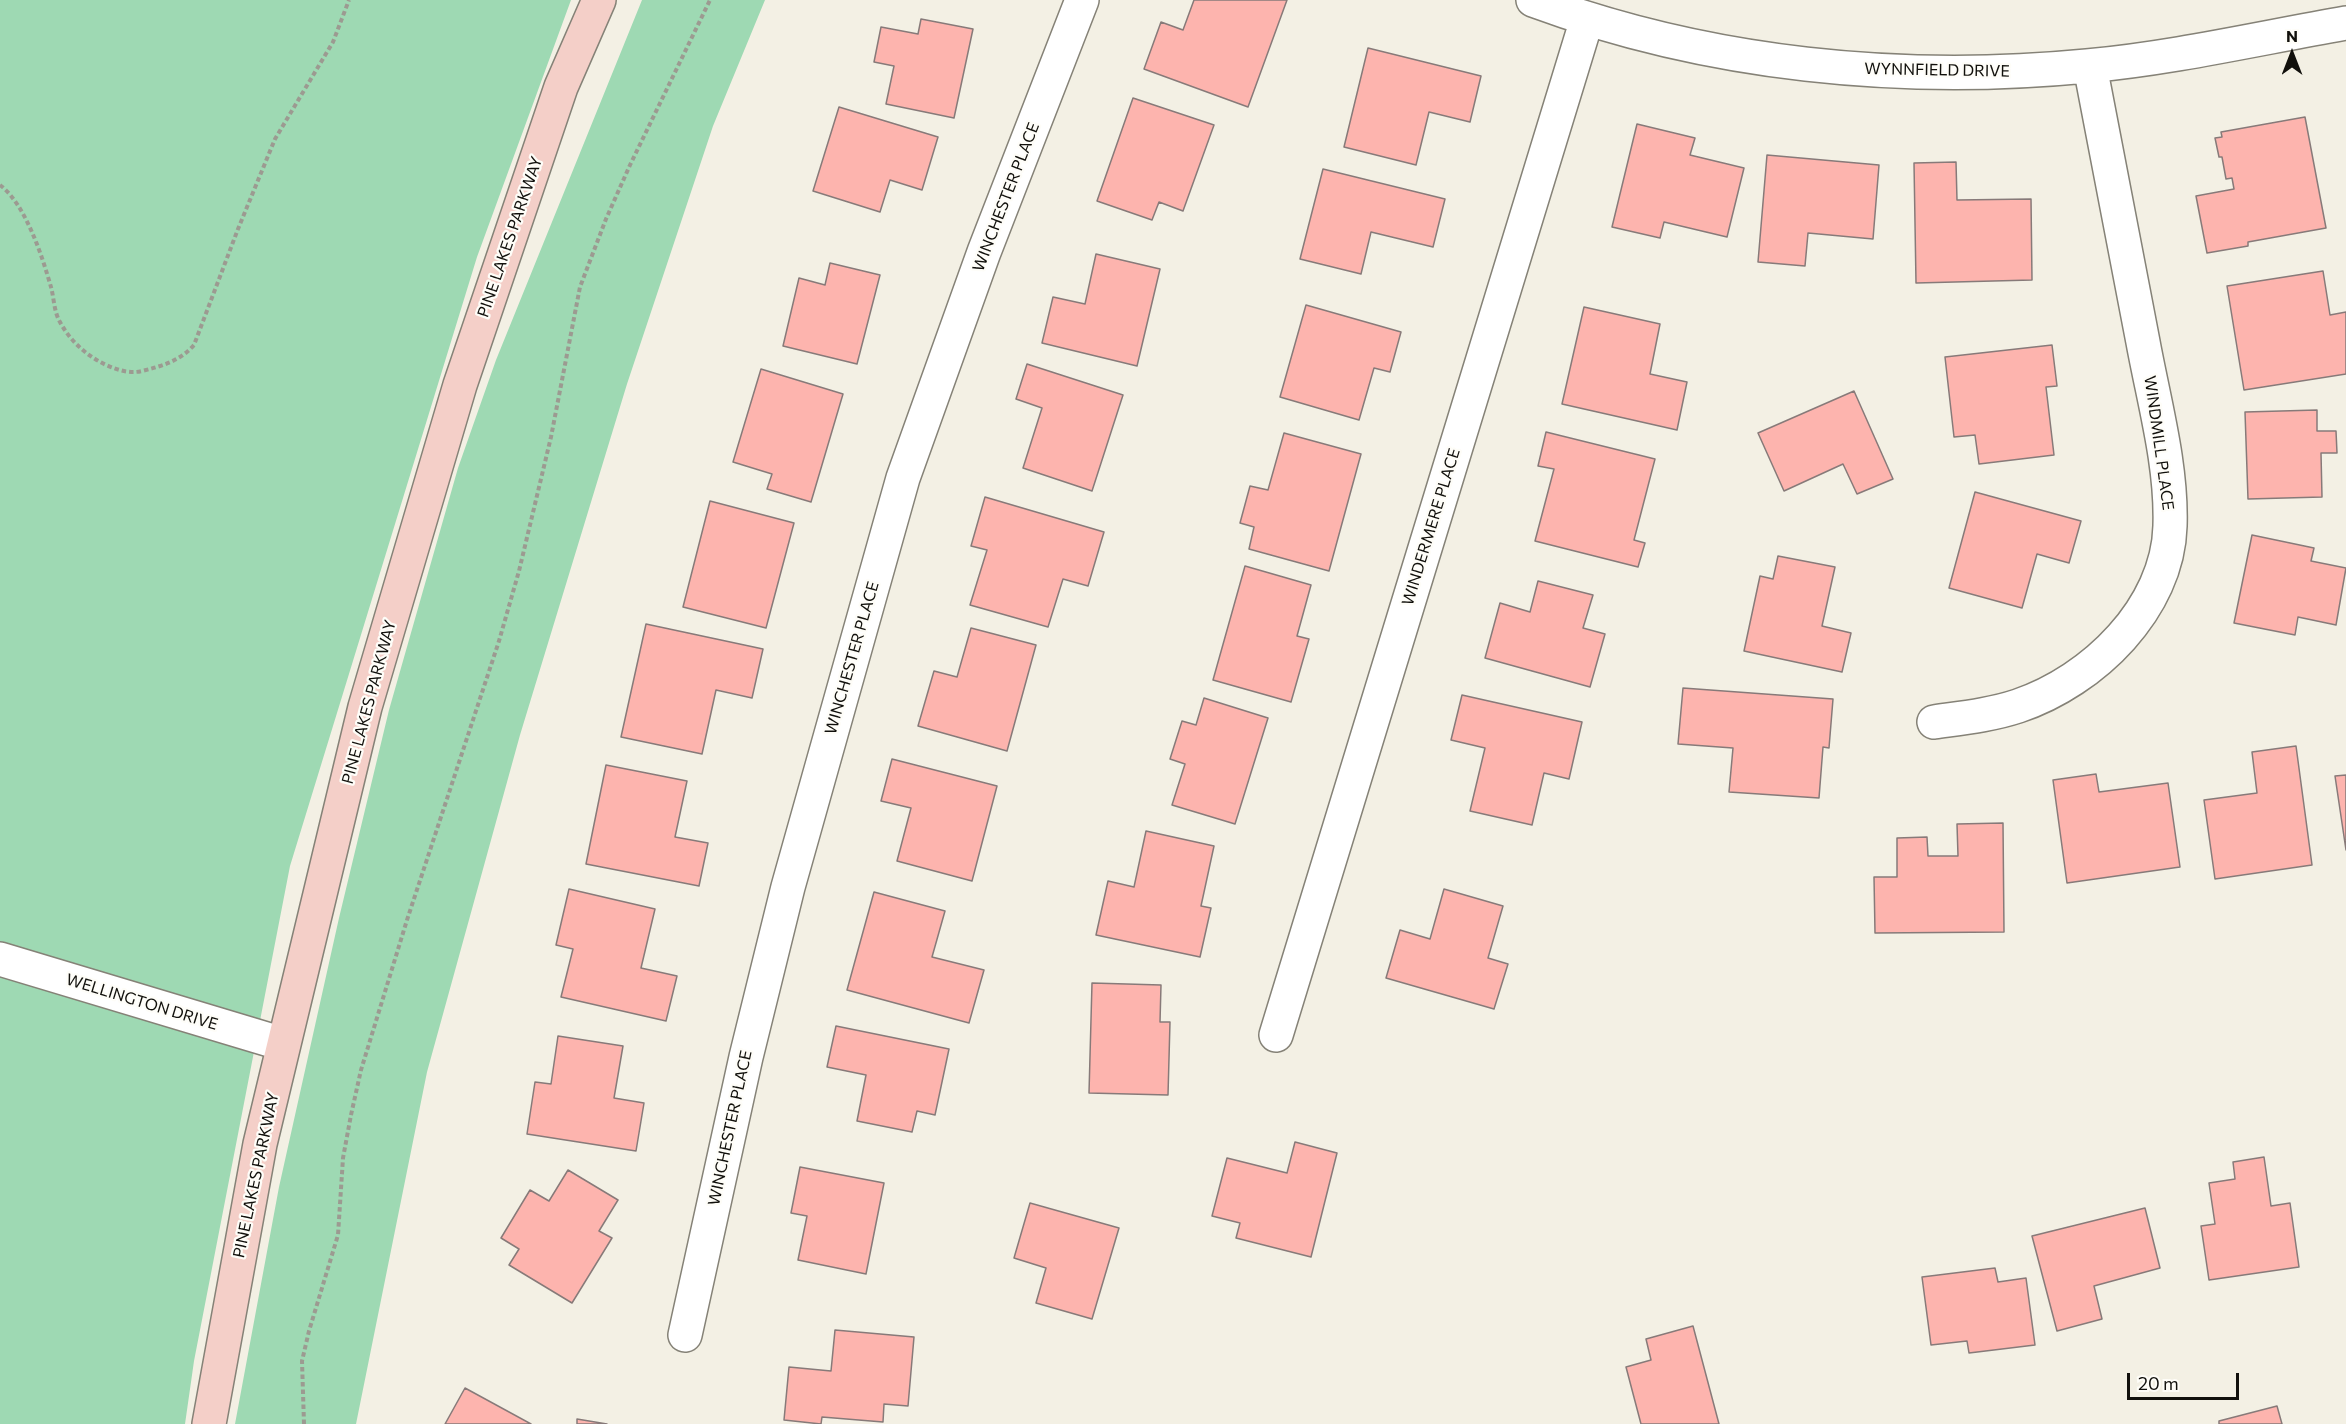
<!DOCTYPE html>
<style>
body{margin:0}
#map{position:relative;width:2346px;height:1424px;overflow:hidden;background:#f3f0e4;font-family:Commissioner,sans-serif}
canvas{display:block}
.north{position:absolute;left:2262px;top:24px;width:60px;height:60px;-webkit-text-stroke:4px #fefdf8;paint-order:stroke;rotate:0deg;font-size:16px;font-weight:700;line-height:24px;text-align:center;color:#11100c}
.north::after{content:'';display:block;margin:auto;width:21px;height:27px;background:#11100c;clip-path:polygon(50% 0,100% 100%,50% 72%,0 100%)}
.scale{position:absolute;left:2127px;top:1373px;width:112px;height:27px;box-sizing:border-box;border:3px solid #11100c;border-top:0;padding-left:8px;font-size:18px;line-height:21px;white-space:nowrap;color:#11100c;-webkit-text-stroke:4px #fefdf8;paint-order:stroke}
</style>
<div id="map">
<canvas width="2346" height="1424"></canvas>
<div class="north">N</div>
<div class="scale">20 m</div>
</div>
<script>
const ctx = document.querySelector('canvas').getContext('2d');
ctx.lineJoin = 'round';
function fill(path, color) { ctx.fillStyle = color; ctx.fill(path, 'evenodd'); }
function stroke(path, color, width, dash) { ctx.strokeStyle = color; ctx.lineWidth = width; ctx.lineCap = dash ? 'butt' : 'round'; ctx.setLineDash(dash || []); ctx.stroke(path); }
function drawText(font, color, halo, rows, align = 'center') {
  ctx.font = font + ' Commissioner,sans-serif'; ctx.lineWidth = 4.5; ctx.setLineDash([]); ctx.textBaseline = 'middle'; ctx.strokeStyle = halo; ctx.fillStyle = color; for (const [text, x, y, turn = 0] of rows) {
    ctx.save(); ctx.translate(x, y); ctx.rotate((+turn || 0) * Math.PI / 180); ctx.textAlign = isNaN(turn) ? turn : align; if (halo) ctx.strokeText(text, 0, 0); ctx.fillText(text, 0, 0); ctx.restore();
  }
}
fill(new Path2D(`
 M0,0H571L477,257L290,866L194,1361L185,1424H0Z
 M642,0H765L713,126L627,384L520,735L427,1072L356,1424H235L279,1187L339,918L389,710L458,468L496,360Z`), '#9ed9b3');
const building = new Path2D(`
 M1194,0H1287L1248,107L1144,69L1161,22L1183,30Z
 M921,19L973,29L954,118L886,104L894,66L874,62L881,27L918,34Z
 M1368,48L1481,76L1470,122L1429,112L1416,165L1344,147Z
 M1133,98L1214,125L1183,211L1159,202L1152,220L1097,201Z
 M839,107L938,137L922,190L890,180L880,212L813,191Z
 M2305,117L2326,228L2248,242V246L2207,253L2196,196L2234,189L2232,178L2226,179L2222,157H2219L2215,138L2222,137L2221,132Z
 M1637,124L1695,138L1690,155L1744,168L1727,237L1664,222L1660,238L1612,227Z
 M1767,155L1879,165L1873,239L1808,233L1805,266L1758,262Z
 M1956,162L1957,200L2031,199L2032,280L1916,283L1914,163Z
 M1323,169L1445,199L1433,247L1371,232L1361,274L1300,259Z
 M1096,254L1160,269L1137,366L1042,343L1053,297L1085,304Z
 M830,263L880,275L857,364L783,346L799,278L825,285Z
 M2323,271L2330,315L2346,312V374L2244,390L2227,286Z
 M1306,305L1401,332L1390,372L1374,368L1359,420L1280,397Z
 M1584,307L1660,324L1650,374L1687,382L1677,430L1562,404Z
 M2052,345L2057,386L2046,387L2054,455L1979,464L1975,435L1954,437L1945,357Z
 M1027,364L1123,395L1092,491L1023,468L1042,408L1016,399Z
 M761,369L843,394L811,502L767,489L772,474L733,462Z
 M1854,391L1893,479L1857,494L1843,464L1784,491L1758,433Z
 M2317,410V431H2336L2337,453H2321L2322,497L2248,499L2245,412Z
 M1546,432L1655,459L1634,540L1645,543L1638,567L1535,541L1554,469L1538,466Z
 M1284,433L1361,454L1329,571L1249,549L1254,527L1240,523L1250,486L1268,490Z
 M1975,492L2081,521L2069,563L2037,554L2022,608L1949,588Z
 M985,497L1104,532L1088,586L1063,579L1048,627L970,605L987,550L971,546Z
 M710,501L794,523L766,628L683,607Z
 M2252,535L2314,548L2311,561L2346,568L2336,625L2298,617L2295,635L2234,623Z
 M1778,556L1835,567L1822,626L1851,633L1842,672L1744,651L1760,576L1773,579Z
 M1245,566L1311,585L1297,636L1309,639L1291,702L1213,680Z
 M1538,581L1593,595L1583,628L1605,634L1590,687L1485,658L1500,603L1530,612Z
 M646,624L763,649L752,698L716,690L702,754L621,737Z
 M971,628L1036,645L1007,751L918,726L934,671L957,677Z
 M1683,688L1833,699L1829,748L1823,747L1819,798L1729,792L1733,748L1678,744Z
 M1462,695L1582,722L1569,779L1544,773L1532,825L1470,811L1485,748L1451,740Z
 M1204,698L1268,718L1235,824L1172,805L1185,764L1170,759L1182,721L1196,725Z
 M2296,746L2312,865L2215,879L2204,800L2257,793L2252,752Z
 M892,759L997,786L972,881L897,861L911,808L881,801Z
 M606,765L687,781L675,837L708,843L699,886L586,864Z
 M2096,774L2099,792L2168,783L2180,867L2067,883L2053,780Z
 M2346,775V850L2335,776Z
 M2003,823L2004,932L1875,933L1874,877H1897V838L1927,837L1928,856H1958L1957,824Z
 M1146,831L1214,846L1201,906L1211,908L1200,957L1096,935L1108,881L1134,887Z
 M569,889L655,909L641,968L677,976L666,1021L561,997L573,949L556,945Z
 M1444,889L1503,906L1488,958L1508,964L1494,1009L1386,978L1400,930L1430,939Z
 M874,892L945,911L932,957L984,970L969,1023L847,990Z
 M1092,983L1161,985L1160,1022H1170L1168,1095L1089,1093Z
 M836,1026L949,1049L935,1115L917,1111L912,1132L857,1121L866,1075L827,1067Z
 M558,1036L623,1046L614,1098L644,1103L636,1151L527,1134L535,1082L551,1084Z
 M1295,1142L1337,1153L1311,1257L1236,1238L1240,1223L1212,1216L1227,1158L1287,1173Z
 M2264,1157L2271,1206L2290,1203L2299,1267L2209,1280L2201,1226L2215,1224L2209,1183L2235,1179L2233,1162Z
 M800,1167L884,1183L866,1274L798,1260L807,1216L791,1213Z
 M568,1170L618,1200L599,1231L612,1238L572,1303L509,1265L519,1249L501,1238L530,1190L549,1201Z
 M1030,1203L1119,1228L1092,1319L1036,1303L1046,1268L1014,1258Z
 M2145,1208L2160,1268L2094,1286L2102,1319L2057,1331L2032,1236Z
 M1995,1268L1998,1282L2026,1278L2035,1345L1969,1353L1967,1341L1931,1345L1922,1277Z
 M1693,1326L1719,1424H1641L1626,1367L1651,1360L1646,1339Z
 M835,1330L914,1337L908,1406L884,1404L883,1422L822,1417L821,1424L784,1420L789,1367L831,1371Z
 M465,1388L531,1424H445Z
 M2277,1406L2282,1424H2219V1421Z
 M577,1419L607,1424H577Z`);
fill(building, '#fdb4ae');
stroke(building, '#877a79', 1.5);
const street = new Path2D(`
 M1533,0C1709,65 1901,84 2087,66C2174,58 2260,38 2346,23
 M1934,722C1962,718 1991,715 2018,706C2093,681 2168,608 2170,526C2172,465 2154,402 2143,342C2125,250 2107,158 2090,66
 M0,959L283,1044
 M1276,1035L1587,19
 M685,1335L746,1057L788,887L903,478L984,252L1082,0`);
const secondary = new Path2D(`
 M209,1424L260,1144L365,707L460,385L561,87L599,0`);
stroke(street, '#858277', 36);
stroke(secondary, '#858277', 36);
stroke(new Path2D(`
 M0,185C26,205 42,256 51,287C54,298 54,312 60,322C70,341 87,356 106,365C118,370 129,374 142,371C162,366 180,361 194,345L238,229L275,139L333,42L349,0
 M304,1424L302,1361L309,1331L338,1235L343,1158L351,1115L361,1070L407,920L499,641L519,571L551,437L580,287L606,219L630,165L710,0`), '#9c9a91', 4, [4.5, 3]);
stroke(street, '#fff', 33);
stroke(secondary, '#f4cfc8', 33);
drawText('16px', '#11100c', '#fefdf8', [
 ["WYNNFIELD DRIVE",1937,70,1],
 ["WINCHESTER PLACE",1006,197,-69],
 ["PINE LAKES PARKWAY",510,237,-71],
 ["WINDMILL PLACE",2159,443,82],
 ["WINDERMERE PLACE",1431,527,-73],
 ["WINCHESTER PLACE",852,658,-74],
 ["PINE LAKES PARKWAY",369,702,-75],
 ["WELLINGTON DRIVE",142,1002,17],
 ["WINCHESTER PLACE",730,1128,-78],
 ["PINE LAKES PARKWAY",256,1175,-78]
]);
</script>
